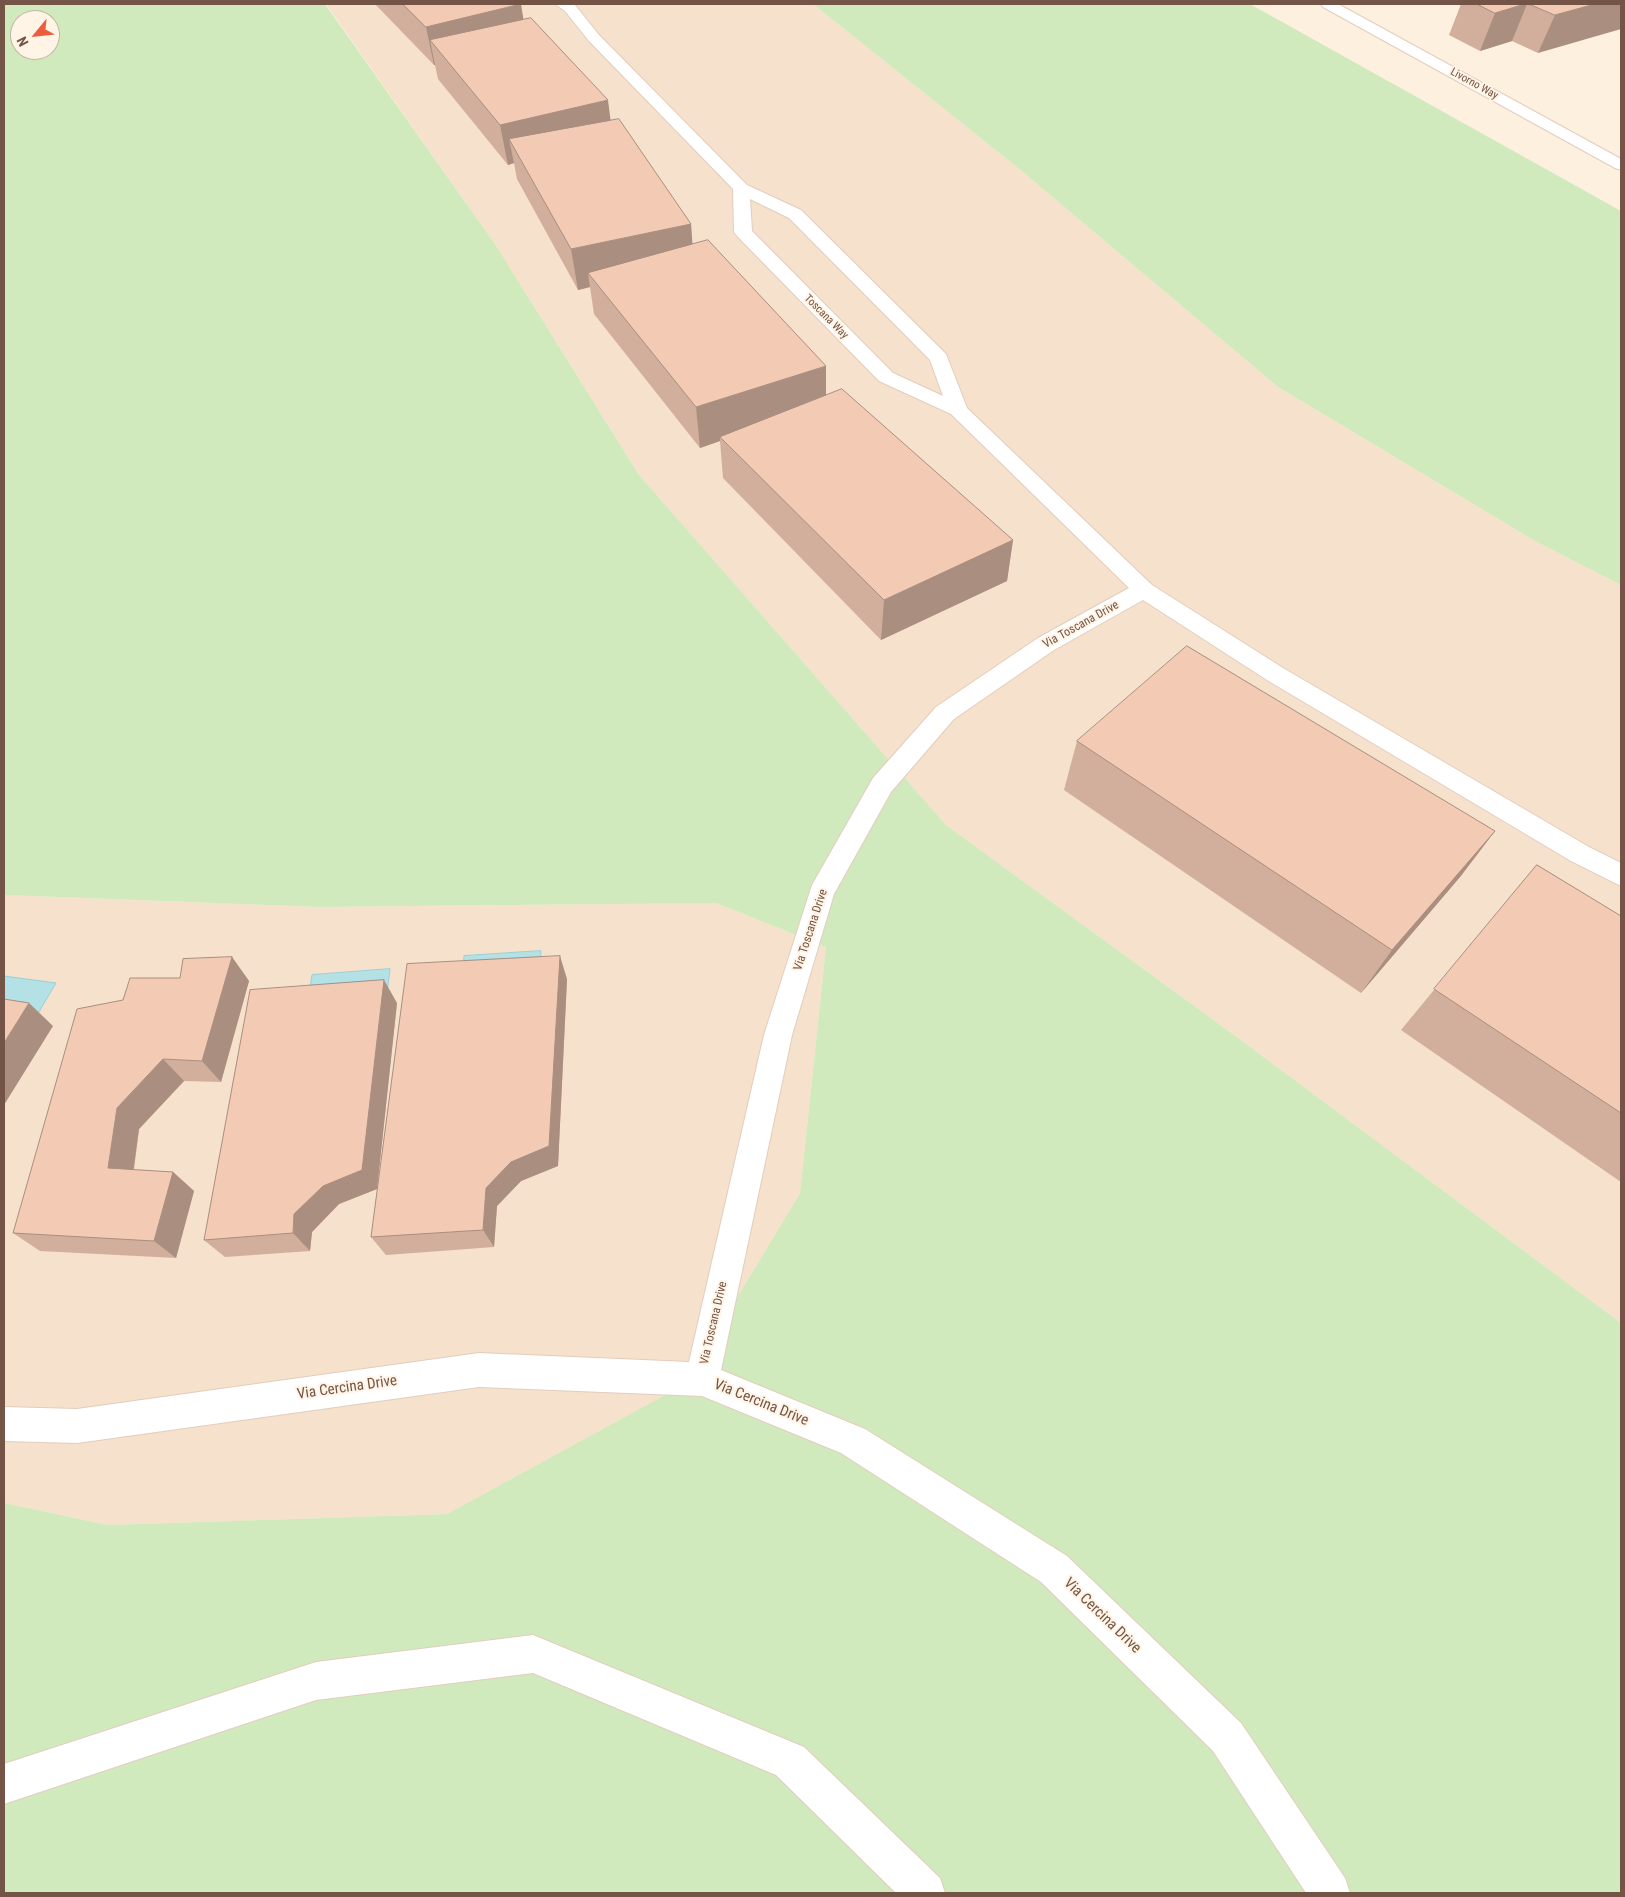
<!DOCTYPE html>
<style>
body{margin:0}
#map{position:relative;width:1625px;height:1897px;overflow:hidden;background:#fdf0de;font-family:"Roboto Condensed",sans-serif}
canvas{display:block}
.frame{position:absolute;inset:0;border:5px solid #735446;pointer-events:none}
.north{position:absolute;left:10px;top:10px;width:50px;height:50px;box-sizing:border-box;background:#fff4e5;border:1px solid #c7b4a5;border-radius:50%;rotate:242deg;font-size:14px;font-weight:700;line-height:20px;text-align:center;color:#735446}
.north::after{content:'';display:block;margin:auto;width:18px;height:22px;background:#ec5d3e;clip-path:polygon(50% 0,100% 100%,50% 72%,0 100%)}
</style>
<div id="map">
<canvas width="1625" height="1897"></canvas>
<div class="frame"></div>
<div class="north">N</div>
</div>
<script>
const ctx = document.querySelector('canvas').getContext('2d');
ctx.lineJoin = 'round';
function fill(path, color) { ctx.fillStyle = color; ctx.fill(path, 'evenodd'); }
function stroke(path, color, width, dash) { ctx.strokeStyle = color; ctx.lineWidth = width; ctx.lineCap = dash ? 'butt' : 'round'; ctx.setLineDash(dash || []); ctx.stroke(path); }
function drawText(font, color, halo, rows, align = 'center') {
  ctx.font = font + ' "Roboto Condensed",sans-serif'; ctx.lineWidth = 4; ctx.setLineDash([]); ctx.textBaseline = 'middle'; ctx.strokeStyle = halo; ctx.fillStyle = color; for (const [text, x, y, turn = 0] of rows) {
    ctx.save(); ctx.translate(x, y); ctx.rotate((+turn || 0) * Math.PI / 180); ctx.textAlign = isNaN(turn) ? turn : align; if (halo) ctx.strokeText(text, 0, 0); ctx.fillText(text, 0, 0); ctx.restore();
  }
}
fill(new Path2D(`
 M326,4H813L1018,168L1278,387L1535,541L1621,585V1323L1230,1032L946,825L639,475L495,244Z
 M4,895L317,907L716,903L826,947L800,1193L685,1384L447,1514L108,1525L4,1503Z`), '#f5e1cc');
fill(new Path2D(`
 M4,4H325L495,244L639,475L946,825L1230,1032L1621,1323V1893H4V1503L108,1525L447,1514L685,1384L800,1193L826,947L716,903L317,907L4,895ZM20,20H50V50H20Z
 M813,4H1250L1621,211V585L1535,541L1278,387L1018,168Z`), '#d1eabd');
const water = new Path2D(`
 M541,951L539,984L462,990L464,956Z
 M390,969L386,1002L307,1008L312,975Z
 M4,976L56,983L36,1017L4,1012Z`);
fill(water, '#b3e1e6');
stroke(water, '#98d1d9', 1);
const service = new Path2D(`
 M533,1635L804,1747L940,1878L945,1893H896L776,1775L533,1673L316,1700L4,1804V1764L316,1662Z`);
const minor = new Path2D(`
 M555,4L575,5L599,35L747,185L801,210L946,354L967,408L1152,585L1283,668L1589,847L1621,863V886L1571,861L1267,680L1143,600L1054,650L954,719L891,792L834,894L792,1035L721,1370L865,1429L1067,1556L1241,1723L1345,1878L1350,1893H1306L1213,1751L1041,1582L841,1453L702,1396L479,1387L77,1443L4,1441V1407L77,1409L479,1353L689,1362L764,1035L812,885L873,778L936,707L1038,638L1129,588L951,414L879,381L737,236L734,232L733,189L589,41L565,11ZM750,199L789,218L930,360L943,396L893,373L752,231Z
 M1321,4H1338L1621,159V170L1615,168L1323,7Z`);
stroke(service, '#e3cdbd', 2);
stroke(minor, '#e3cdbd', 2);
fill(service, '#fff');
fill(minor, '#fff');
fill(new Path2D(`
 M375,4H520L523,20L611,121L691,224L692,244L826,395L1013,540L1007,581L881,640L723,478L720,441L700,448L594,314L590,287L578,290L517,179L514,163L508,165L438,79L435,65H434Z
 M1461,4H1621L1538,53L1512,41L1480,51L1449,35Z
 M1077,741L1495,831L1460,877L1361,993L1064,790Z
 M1537,865L1621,916V1182L1401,1030Z
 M232,957L249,981L221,1082L184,1081L139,1129L134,1170L173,1172L194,1191L176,1258L40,1251L13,1233L123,1000Z
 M567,979L558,1166L521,1181L497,1206L494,1247L386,1255L371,1237Z
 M397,1003L377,1189L339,1204L312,1232L310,1251L225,1257L204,1240Z`), '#d1af9c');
fill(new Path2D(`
 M521,4L527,42L430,40L435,65H434L426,27Z
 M1525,4H1527L1512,41L1480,51L1495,13Z
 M1593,4H1621V29L1538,53L1555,15Z
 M608,100L613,139H509L514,163L508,165L500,125Z
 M691,224L694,265L588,273L590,287L578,290L571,249Z
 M826,366V407L720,437V441L700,448L696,407Z
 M1013,540L1007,581L881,640L884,600Z
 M1495,831L1460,877L1361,993L1392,950Z
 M560,956L567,979L558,1166L521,1181L497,1206L494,1247L483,1230L486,1188Z
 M232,957L249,981L221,1082L202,1061Z
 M384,980L397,1003L377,1189L339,1204L312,1232L310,1251L293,1233L294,1214L323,1186Z
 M29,1003L53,1026L4,1105V1043Z
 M163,1059L184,1081L139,1129L131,1187L108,1168L117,1108Z
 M173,1172L194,1191L176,1258L154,1241Z`), '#aa8e7f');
const building = new Path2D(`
 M403,4H521L426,27Z
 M1477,4H1525L1495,13Z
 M1529,4H1595L1555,15Z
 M531,18L608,100L500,125L430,40Z
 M619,119L691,224L571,249L509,139Z
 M708,240L826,366L696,407L588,273Z
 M842,389L1013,540L884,600L720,437Z
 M1187,646L1495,831L1392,950L1077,741Z
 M1537,865L1621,916V1113L1434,989Z
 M560,956L549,1146L511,1162L486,1188L483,1230L371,1237L407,964Z
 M232,957L202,1061L163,1059L117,1108L108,1168L173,1172L154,1241L13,1233L77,1009L123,1000L130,978H180L183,959Z
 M384,980L362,1170L323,1186L294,1214L293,1233L204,1240L250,990Z
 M4,999L29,1003L4,1043Z`);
fill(building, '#f3cbb5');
stroke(building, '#aa8e7f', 1);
drawText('11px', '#735446', '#fff4e5', [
 ["Livorno Way",1474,84,29],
 ["Toscana Way",826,317,45]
]);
drawText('12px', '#735446', '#fff4e5', [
 ["Via Toscana Drive",1081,625,-29],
 ["Via Toscana Drive",811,930,-72],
 ["Via Toscana Drive",714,1323,-77]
]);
drawText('15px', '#735446', '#fff4e5', [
 ["Via Cercina Drive",347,1388,-8],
 ["Via Cercina Drive",761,1403,22],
 ["Via Cercina Drive",1102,1616,44]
]);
</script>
